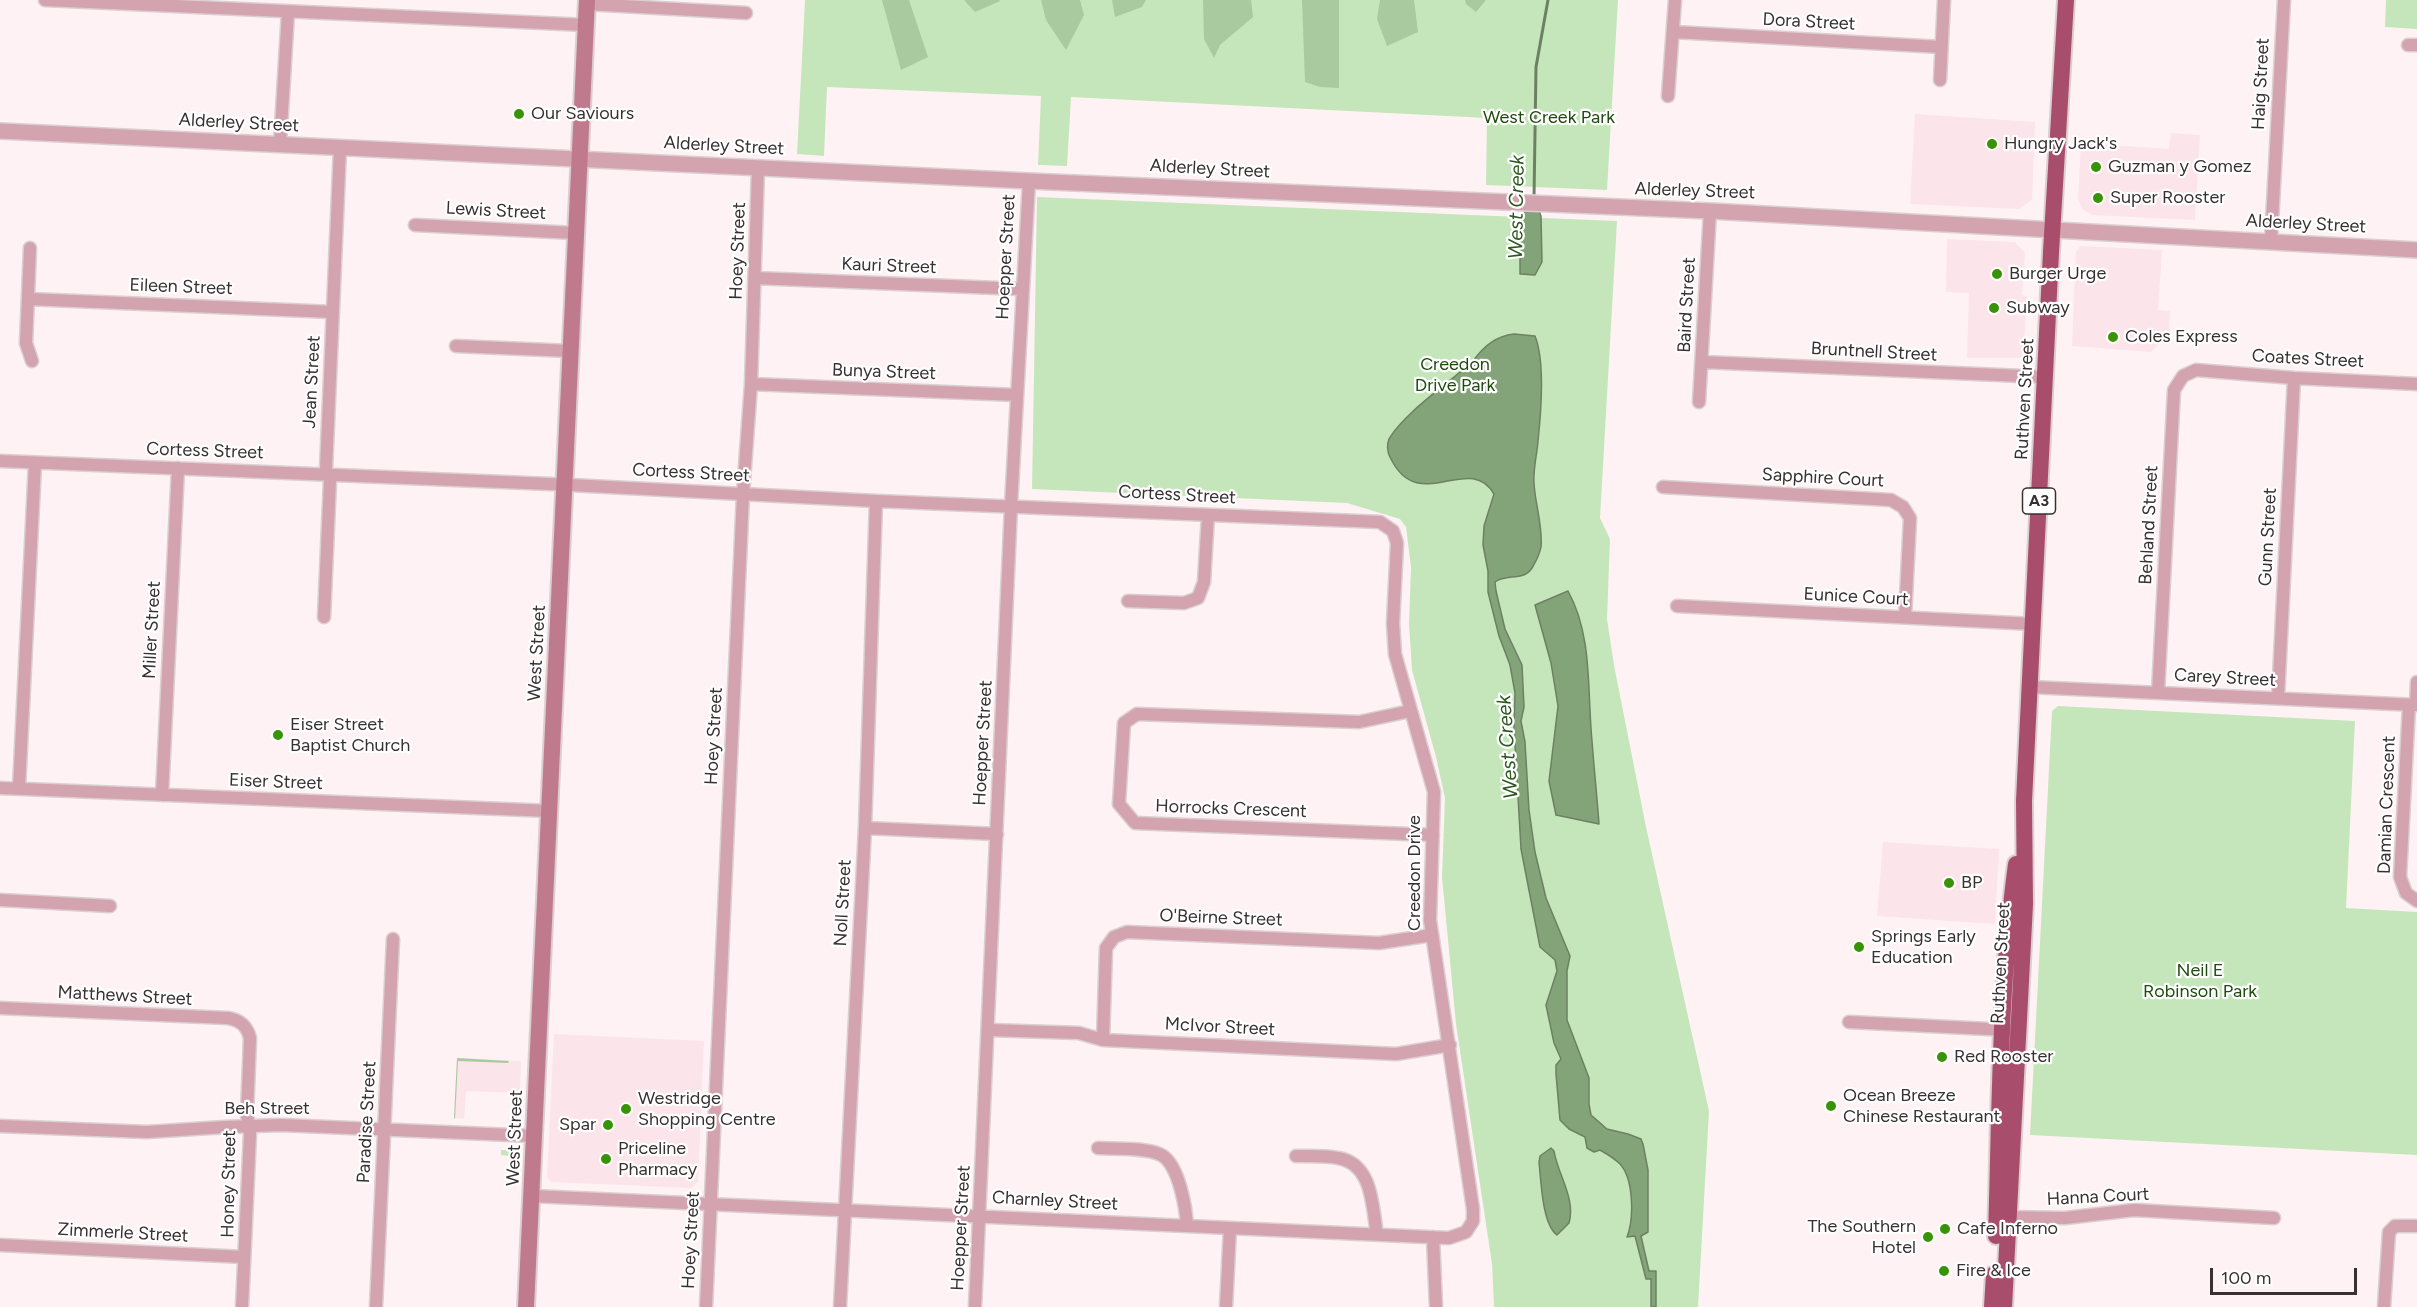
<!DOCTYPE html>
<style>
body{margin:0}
#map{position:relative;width:2417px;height:1307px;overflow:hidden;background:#fff2f5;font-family:Figtree,sans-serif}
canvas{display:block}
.scale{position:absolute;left:2210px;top:1268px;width:147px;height:27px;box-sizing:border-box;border:3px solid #383032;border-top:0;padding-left:8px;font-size:18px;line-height:21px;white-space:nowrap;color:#383032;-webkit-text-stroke:4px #fff;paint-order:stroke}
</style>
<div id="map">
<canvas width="2417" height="1307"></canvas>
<div class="scale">100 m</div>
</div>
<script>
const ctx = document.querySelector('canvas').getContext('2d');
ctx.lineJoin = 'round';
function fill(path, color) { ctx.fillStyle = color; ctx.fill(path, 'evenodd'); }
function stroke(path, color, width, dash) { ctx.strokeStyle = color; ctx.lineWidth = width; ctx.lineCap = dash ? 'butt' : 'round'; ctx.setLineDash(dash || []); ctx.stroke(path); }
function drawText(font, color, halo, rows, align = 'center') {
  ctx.font = font + ' Figtree,sans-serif'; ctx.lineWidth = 4.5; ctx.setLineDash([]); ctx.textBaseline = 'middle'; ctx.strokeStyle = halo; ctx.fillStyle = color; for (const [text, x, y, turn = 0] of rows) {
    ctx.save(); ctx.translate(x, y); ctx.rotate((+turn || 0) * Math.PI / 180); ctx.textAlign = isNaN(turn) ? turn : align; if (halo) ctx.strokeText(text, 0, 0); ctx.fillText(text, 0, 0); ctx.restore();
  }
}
fill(new Path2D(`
 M1915,114L2035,122L2032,200L2019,209L1910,204Z
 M2171,133L2200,135L2195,220L2092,215L2082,209L2078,198L2081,143L2169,149Z
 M1947,239L2015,242L2025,252L2022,295L2027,296L2023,358H1967L1969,293L1946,292Z
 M2080,246L2162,250L2158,310L2170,311L2169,335L2151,352L2072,346L2076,252Z
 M1883,842L1999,849L1995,924L1877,916Z
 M554,1034L704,1041L698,1182L691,1188L552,1182L547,1177Z
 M457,1058L521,1061L520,1093L466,1091L464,1119L454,1118Z`), '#fbe4ea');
fill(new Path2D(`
 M805,0H1618L1607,190L1486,185L1487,118L1071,97L1067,166L1038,165L1041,96L827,87L824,156L797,154Z
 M2386,0H2417V29L2385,27Z
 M1037,197L1617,221L1600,518L1610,539L1607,619L1614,665L1646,827L1709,1111L1698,1307H1494L1492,1264L1456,1024L1442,877L1445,798L1436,757L1412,670L1409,624L1411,567L1406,527L1400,519L1347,503L1032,489Z
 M2058,706L2355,721L2346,908L2417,912V1155L2030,1135L2052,711Z
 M501,1150H512L517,1155L515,1185H508L510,1156L501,1155Z`), '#c5e6bb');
fill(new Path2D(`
 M882,0H909L928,57L901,70Z
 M964,0H999L1000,1L975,12Z
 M1041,0H1080L1084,15L1066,50L1046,20Z
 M1112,0H1146L1142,7L1115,17Z
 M1203,0H1251L1253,17L1220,45L1214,58L1204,39Z
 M1302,0H1339V88L1320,87L1305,82Z
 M1380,0H1414L1418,32L1387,46L1377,19Z
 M1465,0H1486L1476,12L1466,4Z
 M457,1058L509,1061L508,1063L458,1061L455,1119L454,1118Z`), '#a8ca9e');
const water = new Path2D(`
 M1525,211H1539L1541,216L1542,262L1535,275L1520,274V217Z
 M1514,334L1535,336C1545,361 1541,413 1538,441C1537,455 1533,469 1534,483C1535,504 1543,526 1541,547C1540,553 1535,563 1532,568C1523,582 1507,573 1495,582L1496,591L1505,629L1522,665L1524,707L1521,721L1525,742L1529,810L1535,852L1546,898L1570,956L1567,971V1020L1589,1078V1104L1591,1115L1607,1129L1628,1134L1641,1139L1643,1144L1648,1170V1232L1641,1236L1649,1271H1656V1307H1651V1279H1646L1635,1236L1627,1237C1634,1219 1634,1179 1620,1164C1614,1158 1607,1154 1600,1150L1594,1152L1587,1148L1585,1137L1569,1129L1560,1120L1556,1074V1065L1561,1059L1554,1043L1546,1005L1557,971L1555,960L1540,947L1521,849L1514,727L1515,693L1510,665L1499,636L1488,592V571L1483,545L1484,526L1494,494C1469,451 1418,517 1390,457C1387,452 1387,444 1389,439C1405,412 1449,383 1473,361C1484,346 1496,336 1514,334Z
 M1568,591C1593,636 1587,691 1592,741C1594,768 1597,796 1599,824L1556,815L1549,781L1558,706L1551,663L1535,605Z
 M1551,1148L1554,1151C1558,1175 1576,1199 1569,1223L1557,1235C1542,1224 1541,1180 1539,1162L1540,1156Z`);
fill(water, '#83a479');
stroke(water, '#6c8164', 1.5);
stroke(new Path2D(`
 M1534,198L1536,67L1548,0`), '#6c8164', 3);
const minor = new Path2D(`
 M45,0L586,25
 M587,4L746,13
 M1674,32L1941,47
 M2408,45H2417
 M1940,80L1944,0
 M1668,96L1675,0
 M280,144L288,12
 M415,225L575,233
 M2271,241L2284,0
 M30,248L26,343L32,361
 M755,278L1022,289
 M28,299L333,312
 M456,346L570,351
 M1702,362L2045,377
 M751,384L1017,395
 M1699,402L1710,211
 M0,461L551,484L876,501L1380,522L1393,531L1397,543L1393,623L1395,654L1434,792L1430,920L1473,1209V1221L1466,1232L1449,1238L532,1196
 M1663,487L1891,500L1903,507L1910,518L1905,617
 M1128,601L1184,603L1198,598L1204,582L1208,515
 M1677,606L2034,624
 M324,617L330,480L326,469L340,148
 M2030,687L2417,705
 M2158,693L2174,390L2183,376L2196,370L2294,378L2417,384
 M2278,698L2294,378
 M2409,705L2400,877L2406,893L2417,901
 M2416,705L2417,682
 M1410,711L1359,722L1137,714L1124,723L1119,804L1135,823L1433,835
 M0,788L550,811
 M19,788L35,463
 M162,795L178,468
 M865,828L997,834
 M0,900L110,906
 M0,1008L228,1018C240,1020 247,1026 250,1038L247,1114L250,1134L242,1307
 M1849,1022L2009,1030
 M989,1030L1079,1033L1103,1040L1396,1054L1450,1045
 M1103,1040L1106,948L1114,937L1127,932L1379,943L1432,935
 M0,1126L147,1132L225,1127L281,1125L534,1136
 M1098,1148C1114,1149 1150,1147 1163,1156C1179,1167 1186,1208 1187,1226
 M1296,1156C1309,1156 1324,1155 1338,1158C1373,1164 1372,1206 1377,1234
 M2000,1217L2065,1218L2134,1210L2274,1218
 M1433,1237L1436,1307
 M0,1245L244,1257
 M376,1307L393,939
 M706,1307L743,494L751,384L758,168
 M840,1307L865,828L876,501
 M975,1307L1011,506L1029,181
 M1226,1307L1230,1228
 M2384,1307L2389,1232L2395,1226H2417`);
const tertiary = new Path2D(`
 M0,131L1029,181L1710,211L2417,250`);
const secondary = new Path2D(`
 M526,1307L587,0`);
const trunk = new Path2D(`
 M1996,1236C2000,1110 1999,990 2016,864
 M1992,1307L1994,1274
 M2004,1307L2025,904L2024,801L2051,252L2066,0`);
stroke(minor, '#dbcfd2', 15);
stroke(tertiary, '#dbcfd2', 18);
stroke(secondary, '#dbcfd2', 20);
stroke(trunk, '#dbcfd2', 20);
stroke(minor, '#d3a3b0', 12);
stroke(tertiary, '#d3a3b0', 15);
stroke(secondary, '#bf7a8e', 16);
stroke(trunk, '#a84e6c', 16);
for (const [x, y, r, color] of [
 [519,114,6,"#399307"],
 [1992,144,6,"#399307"],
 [2096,167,6,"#399307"],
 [2098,198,6,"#399307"],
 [1997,274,6,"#399307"],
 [1994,308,6,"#399307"],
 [2113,337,6,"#399307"],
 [278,735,6,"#399307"],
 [1949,883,6,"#399307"],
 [1859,947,6,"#399307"],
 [1942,1057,6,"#399307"],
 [1831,1106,6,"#399307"],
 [626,1109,6,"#399307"],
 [608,1125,6,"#399307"],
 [606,1159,6,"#399307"],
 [1945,1229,6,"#399307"],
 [1928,1237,6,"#399307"],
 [1944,1271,6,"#399307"]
]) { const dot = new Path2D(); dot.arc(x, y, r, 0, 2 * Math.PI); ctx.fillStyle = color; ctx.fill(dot); stroke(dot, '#fff', 2); }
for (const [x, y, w] of [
 [2039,501,33]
]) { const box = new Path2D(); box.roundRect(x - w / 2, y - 13, w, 26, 4.5); ctx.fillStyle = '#fff'; ctx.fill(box); stroke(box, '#383032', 1.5); }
drawText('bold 16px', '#383032', null, [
 ["A3",2039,501]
]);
drawText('18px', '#383032', '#fff', [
 ["Dora Street",1809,22,3],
 ["Haig Street",2261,84,-87],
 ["Alderley Street",239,123,3],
 ["Alderley Street",724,146,3],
 ["Alderley Street",1210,169,3],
 ["Alderley Street",1695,191,2],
 ["Lewis Street",496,211,3],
 ["Alderley Street",2306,224,3],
 ["Hoey Street",738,251,-88],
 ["Hoepper Street",1006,257,-87],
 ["Kauri Street",889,266,2],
 ["Eileen Street",181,287,2],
 ["Baird Street",1687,305,-87],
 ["Bruntnell Street",1874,352,3],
 ["Coates Street",2308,359,3],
 ["Bunya Street",884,372,2],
 ["Jean Street",312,382,-87],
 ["Ruthven Street",2025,399,-87],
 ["Cortess Street",205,451,2],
 ["Cortess Street",691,473,3],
 ["Sapphire Court",1823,478,3],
 ["Cortess Street",1177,495,3],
 ["Behland Street",2149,525,-87],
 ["Gunn Street",2268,537,-87],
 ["Eunice Court",1856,597,3],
 ["Miller Street",152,630,-87],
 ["West Street",537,653,-87],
 ["Carey Street",2225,678,3],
 ["Hoey Street",714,736,-87],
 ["Hoepper Street",983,743,-87],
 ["Eiser Street",276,782,2],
 ["Damian Crescent",2387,805,-88],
 ["Horrocks Crescent",1231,809,2],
 ["Creedon Drive",1415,873,-90],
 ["Noll Street",843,903,-87],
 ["O'Beirne Street",1221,918,2],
 ["Ruthven Street",2001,963,-87],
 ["Matthews Street",125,996,3],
 ["McIvor Street",1220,1027,3],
 ["Beh Street",267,1109],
 ["Paradise Street",367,1122,-87],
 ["West Street",515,1138,-88],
 ["Honey Street",229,1184,-89],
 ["Hanna Court",2098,1197,-3],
 ["Charnley Street",1055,1201,3],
 ["Hoepper Street",961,1228,-87],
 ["Zimmerle Street",123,1233,3],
 ["Hoey Street",691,1240,-87]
]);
drawText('18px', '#383032', '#fff', [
 ["Our Saviours",531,114],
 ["Hungry Jack's",2004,144],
 ["Guzman y Gomez",2108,167],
 ["Super Rooster",2110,198],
 ["Burger Urge",2009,274],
 ["Subway",2006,308],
 ["Coles Express",2125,337],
 ["Eiser Street",290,725],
 ["Baptist Church",290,746],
 ["BP",1961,883],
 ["Springs Early",1871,937],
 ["Education",1871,958],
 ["Red Rooster",1954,1057],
 ["Ocean Breeze",1843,1096],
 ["Chinese Restaurant",1843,1117],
 ["Westridge",638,1099],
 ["Shopping Centre",638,1120],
 ["Spar",596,1125,"right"],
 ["Priceline",618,1149],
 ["Pharmacy",618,1170],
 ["The Southern",1916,1227,"right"],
 ["Hotel",1916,1248,"right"],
 ["Cafe Inferno",1957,1229],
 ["Fire & Ice",1956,1271]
], 'left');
drawText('18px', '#1f4b0e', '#fff', [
 ["West Creek Park",1549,118],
 ["Creedon",1455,365],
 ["Drive Park",1455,386],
 ["Neil E",2200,971],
 ["Robinson Park",2200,992]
]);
drawText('italic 20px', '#2d591e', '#fff', [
 ["West Creek",1517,207,-89],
 ["West Creek",1508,747,-94]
]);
</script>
